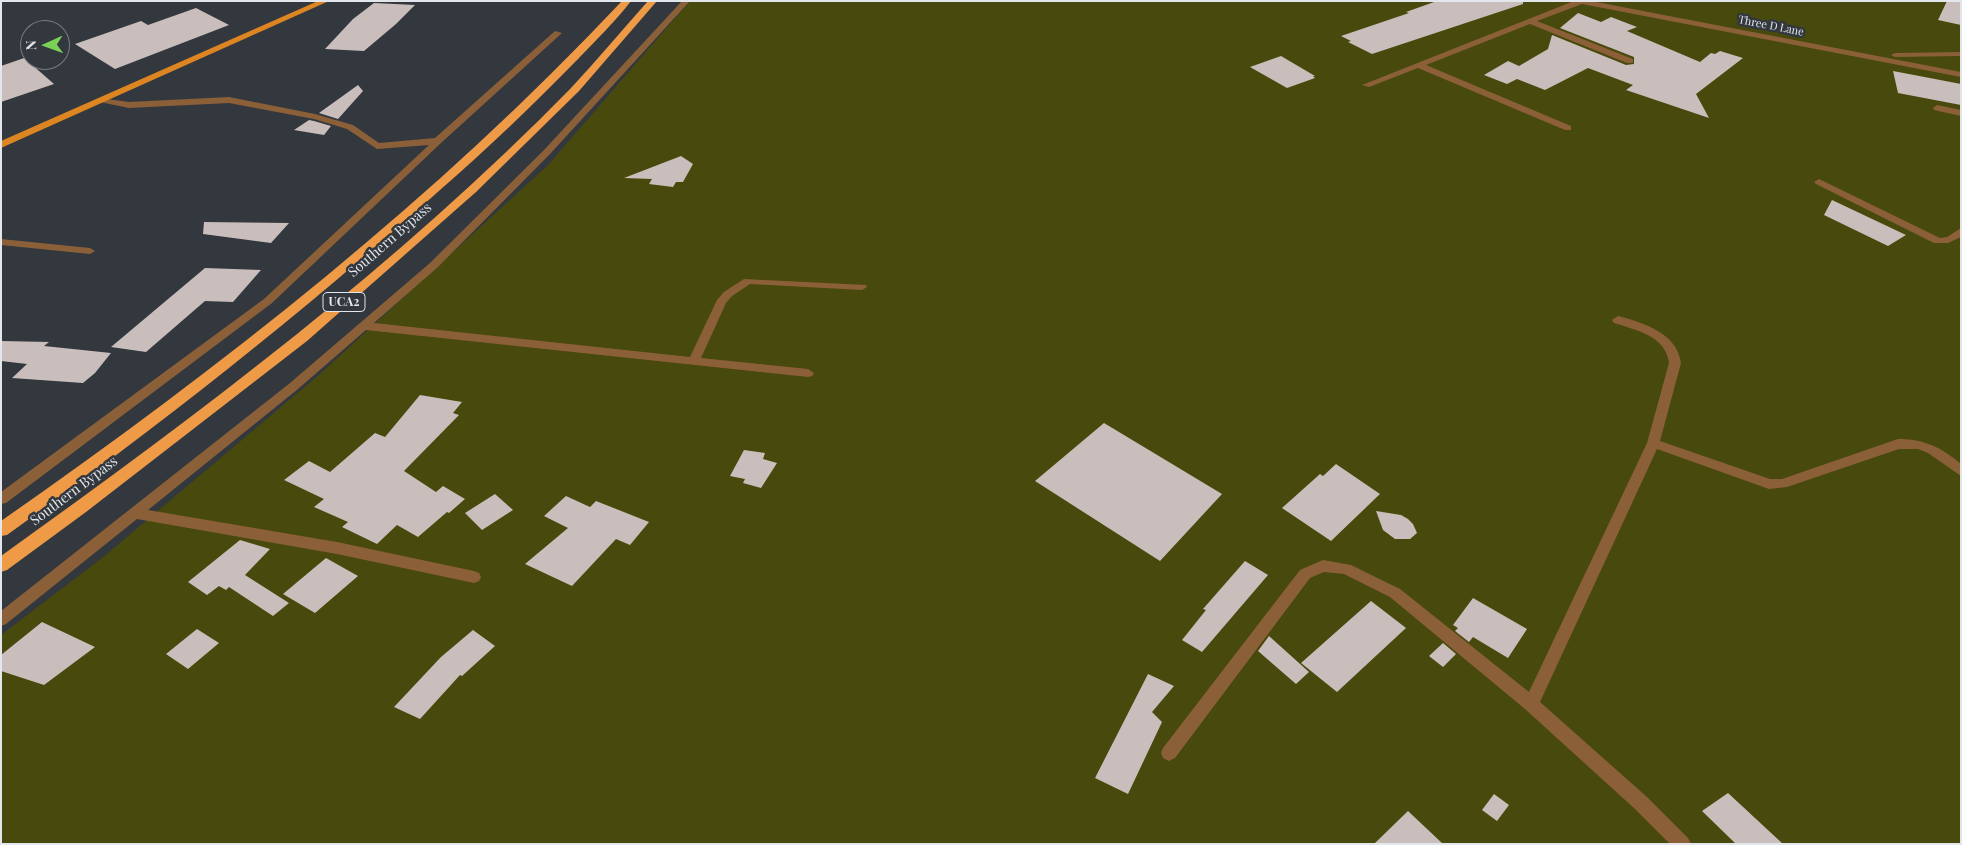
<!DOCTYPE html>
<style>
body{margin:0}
#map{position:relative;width:1962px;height:845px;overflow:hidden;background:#32383e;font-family:"Playfair Display",serif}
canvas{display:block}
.frame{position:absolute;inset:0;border:2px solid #e3e6ea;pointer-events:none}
.north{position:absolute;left:20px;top:20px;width:50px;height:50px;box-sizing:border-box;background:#32383e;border:1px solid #797e83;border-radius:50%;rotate:268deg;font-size:14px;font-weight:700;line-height:20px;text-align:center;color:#e3e6ea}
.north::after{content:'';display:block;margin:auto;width:18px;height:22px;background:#7ad156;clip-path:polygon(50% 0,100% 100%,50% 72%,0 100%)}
</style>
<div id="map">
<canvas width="1962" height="845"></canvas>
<div class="frame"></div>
<div class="north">N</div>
</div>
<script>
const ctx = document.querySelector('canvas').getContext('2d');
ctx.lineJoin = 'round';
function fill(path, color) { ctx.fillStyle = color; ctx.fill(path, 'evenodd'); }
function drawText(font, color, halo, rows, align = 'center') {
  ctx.font = font + ' "Playfair Display",serif'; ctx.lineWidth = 5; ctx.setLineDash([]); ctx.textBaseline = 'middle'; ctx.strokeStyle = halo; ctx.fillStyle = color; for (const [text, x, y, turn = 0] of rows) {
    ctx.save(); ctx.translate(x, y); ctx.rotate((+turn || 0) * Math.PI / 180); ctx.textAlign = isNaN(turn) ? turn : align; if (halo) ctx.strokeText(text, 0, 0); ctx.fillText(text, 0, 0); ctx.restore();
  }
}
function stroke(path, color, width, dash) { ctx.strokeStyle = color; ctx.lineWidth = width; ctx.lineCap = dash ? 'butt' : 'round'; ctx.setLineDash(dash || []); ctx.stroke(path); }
fill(new Path2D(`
 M690,1H1961V844H1V635L102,558L320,374L548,165Z`), '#48490c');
fill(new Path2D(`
 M1437,1H1523V4L1372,54L1348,42L1351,41L1341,36L1409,13L1406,12Z
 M1947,1H1961V25L1938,20Z
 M374,3L415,5L396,24L364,51L325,49L353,19Z
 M196,8L229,25L115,69L75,44L141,21L148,25Z
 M1578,13L1601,22L1611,17L1637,27L1627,31L1700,62L1711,53L1715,54L1720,51L1743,58L1696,94L1709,118L1626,90L1633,85L1588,68L1545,90L1517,79L1507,84L1484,75L1508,61L1519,66L1548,49L1552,35L1626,65L1634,64V57L1560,28Z
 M30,56V63L54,84L1,102V66Z
 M1281,56L1315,76H1313L1315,78L1287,88L1250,67Z
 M1893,71L1961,84V105L1898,93Z
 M358,85L363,91L338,119L319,113Z
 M309,120L314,121L331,126L324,135L294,130Z
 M681,156L693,164L683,182H676L673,187L649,184L652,179L624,178Z
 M1832,200L1906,235L1888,246L1824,215Z
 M204,222L289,223L271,243L203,234Z
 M205,268L261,270L233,302L205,301L146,352L111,347Z
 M1,341L49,342L44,346L111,353L95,373L83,383L12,378L27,364L1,361Z
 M420,395L462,402L453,413L459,415L404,471L436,492L443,486L465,499L449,513L447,512L418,537L397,525L377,544L342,527L348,522L314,507L324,499L284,480L309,461L330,472L375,433L385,437Z
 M1104,423L1222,494L1160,561L1035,481Z
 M744,450L765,453L763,459L777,463L761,488L743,483L745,479L730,476Z
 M1336,464L1380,494L1331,541L1282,508L1320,474L1323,476Z
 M495,494L513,510L482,530L465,513Z
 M566,496L590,507L596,501L649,522L630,545L616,539L572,586L525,564L568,528L544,516Z
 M1376,511L1401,515L1408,519L1413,524L1417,533L1410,539H1395L1383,530Z
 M240,540L270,549L245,575L289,603L273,616L229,587L226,590L219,586L207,595L188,582Z
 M326,558L358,576L315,613L283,594Z
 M1245,561L1268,575L1202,652L1182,640L1206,610L1203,609Z
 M1473,598L1527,629L1508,658L1473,637L1469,642L1455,631L1458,628L1453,625Z
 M1371,601L1406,628L1337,692L1301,663Z
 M42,622L95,647L44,685L1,671V655Z
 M197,629L219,643L188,669L166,654Z
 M473,630L495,646L462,676L460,675L420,719L394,707L441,657Z
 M1269,636L1309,672L1296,684L1258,651Z
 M1443,643L1456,654L1443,667L1429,656Z
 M1148,674L1174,686L1152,712L1162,722L1128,794L1095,778Z
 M1728,793L1783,844H1736L1702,811Z
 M1494,794L1509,805L1497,821L1482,810Z
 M1408,811L1443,844H1374Z`), '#cabebc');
fill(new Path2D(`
 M682,1H690L550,154L438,267L374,323L690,357L717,300L724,292L744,279L866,285L867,287L862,290L750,284L732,296L726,303L701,358L808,369L814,373L812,376L808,377L366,330L298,389L148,510L337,542L474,571L479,573L481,577L479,581L474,583L337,554L137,519L6,624L1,626V611L290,383L430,263L544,150Z
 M1574,1H1591L1961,72V77L1582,4L1537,21L1633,59V63H1627L1530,24L1426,65L1571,126V130H1565L1418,68L1369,87L1362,85Z
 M555,31L562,33L441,143L272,303L6,503L1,504V492L264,299L429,145L377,149L347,129L314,119L229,103L129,108L100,102V98L129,102L229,97L315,114L353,125L379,143L435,138Z
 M1961,52V56L1895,57L1891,55L1895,53Z
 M1937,105L1961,110V116L1934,110L1933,108Z
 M1819,179L1940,238L1947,237L1961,228V237L1948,243H1934L1816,184L1814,182Z
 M1,239L90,248L95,251L90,254L1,245Z
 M1618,316C1644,323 1677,333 1681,363L1660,441L1770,479H1782L1898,439C1924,439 1941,447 1961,464V476L1928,453L1918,449H1899L1787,487L1769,489L1657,449L1540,702L1647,797L1688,838L1691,844H1670L1635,809L1525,709L1390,597L1344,574L1324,572L1310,578L1175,758L1169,761L1163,758L1161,753L1163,748L1300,570L1323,560L1351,565L1400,589L1529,692L1647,443L1669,363C1666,336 1636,330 1614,323L1612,320Z`), '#8b6038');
fill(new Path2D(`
 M318,1H329L1,148V141Z`), '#dc8522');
fill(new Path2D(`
 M622,1H631C615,22 596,40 578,59C534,104 488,148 440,190C303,313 157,428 7,535L1,536V521C222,367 437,198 622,1Z
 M648,1H657L579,91L476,192L307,341L86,512L7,570L1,572V556C201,413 399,264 571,88C597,60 622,30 648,1Z`), '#ee9a47');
drawText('11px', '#e3e6ea', '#32383e', [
 ["Three D Lane",1771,26,11]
]);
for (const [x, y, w] of [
 [344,302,42]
]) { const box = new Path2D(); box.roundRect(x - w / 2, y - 9.5, w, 19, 4); ctx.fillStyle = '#32383e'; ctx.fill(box); stroke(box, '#e3e6ea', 1); }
drawText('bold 12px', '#e3e6ea', null, [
 ["UCA2",344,302]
]);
drawText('14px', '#e3e6ea', '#32383e', [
 ["Southern Bypass",390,240,-41],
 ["Southern Bypass",74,491,-37]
]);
</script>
